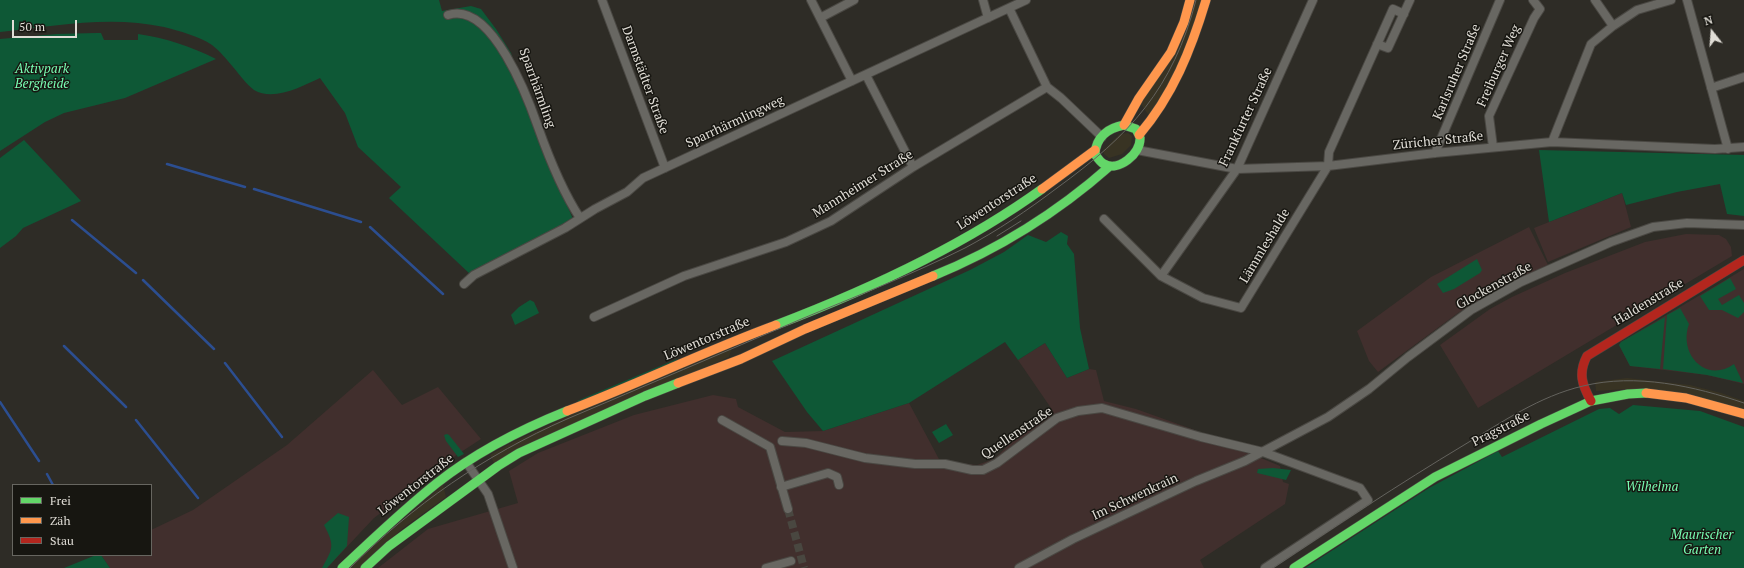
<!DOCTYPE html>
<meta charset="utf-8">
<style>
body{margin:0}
#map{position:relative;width:1744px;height:568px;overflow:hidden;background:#2e2c26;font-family:"PT Serif",serif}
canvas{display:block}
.legend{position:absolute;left:12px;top:484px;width:140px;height:72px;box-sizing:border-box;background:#171611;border:1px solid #676660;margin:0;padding:5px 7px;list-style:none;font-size:12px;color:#e0ddd6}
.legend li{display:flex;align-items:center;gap:8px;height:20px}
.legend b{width:20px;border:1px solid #676660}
.north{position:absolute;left:1692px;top:12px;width:40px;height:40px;-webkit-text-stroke:3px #171611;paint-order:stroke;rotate:343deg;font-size:11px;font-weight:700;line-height:16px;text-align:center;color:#e0ddd6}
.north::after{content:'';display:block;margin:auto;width:14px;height:18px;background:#e0ddd6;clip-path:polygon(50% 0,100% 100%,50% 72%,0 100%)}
.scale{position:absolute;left:12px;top:20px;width:65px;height:18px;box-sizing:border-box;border:2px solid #e0ddd6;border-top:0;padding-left:5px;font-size:12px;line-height:14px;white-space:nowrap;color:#e0ddd6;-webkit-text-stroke:3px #171611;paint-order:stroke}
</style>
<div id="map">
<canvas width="1744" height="568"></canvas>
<ul class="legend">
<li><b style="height:5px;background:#63d668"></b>Frei</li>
<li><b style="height:5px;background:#ff974d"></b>Zäh</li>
<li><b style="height:5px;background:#b3261e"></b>Stau</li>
</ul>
<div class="north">N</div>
<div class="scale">50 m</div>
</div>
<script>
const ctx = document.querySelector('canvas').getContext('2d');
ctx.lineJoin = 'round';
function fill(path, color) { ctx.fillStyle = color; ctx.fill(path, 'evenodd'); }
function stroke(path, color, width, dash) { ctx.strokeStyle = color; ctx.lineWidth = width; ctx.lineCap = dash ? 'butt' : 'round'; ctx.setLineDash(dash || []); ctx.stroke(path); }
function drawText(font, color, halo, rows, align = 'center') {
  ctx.font = font + ' "PT Serif",serif'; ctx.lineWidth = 3; ctx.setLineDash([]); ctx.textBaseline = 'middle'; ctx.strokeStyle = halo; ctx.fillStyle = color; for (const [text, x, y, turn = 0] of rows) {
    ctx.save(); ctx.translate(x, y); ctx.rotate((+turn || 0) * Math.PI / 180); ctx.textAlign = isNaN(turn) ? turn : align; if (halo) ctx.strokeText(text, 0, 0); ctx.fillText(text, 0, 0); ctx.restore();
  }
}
fill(new Path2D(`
 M1622,193L1631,227L1548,262L1534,228Z
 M1529,227L1548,265L1494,290L1458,313L1378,372L1369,361L1357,331L1431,277Z
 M1686,234L1719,235L1726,239L1731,247L1732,256L1478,408L1440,345L1490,309L1512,297L1565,273L1645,242Z
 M1744,269V384L1707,375L1630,366L1619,345L1621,342Z
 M1045,343L1067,378L1089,369L1096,370L1104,401L1136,409L1192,429L1280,466L1283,482L1289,484L1285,504L1200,560L1204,568H378L428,529L518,503L509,471L538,453L634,415L713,395L736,399L738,407L785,432L823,431L909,403L940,461L977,465L994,459L1019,435L1053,411L1018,360Z
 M373,370L402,405L438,387L481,439L455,456L374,518L327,568H110L101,555H151V530L193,510L287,445Z`), '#412f2d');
fill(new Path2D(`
 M1194,0H1203L1169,88L1149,116L1141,104Z
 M1128,133L1132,136L1131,145L1122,154L1109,158L1104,154L1103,150L1120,134Z
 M732,347L729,357L494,463L490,455L513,442L573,414Z
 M1627,378L1690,385L1721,393L1744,401V409L1688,394L1627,389L1596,391L1595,382Z
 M443,485L446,497L402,529L360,568H346Z`), '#383323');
fill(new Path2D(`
 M0,0H439L442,11L471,6L481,9L496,29L511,53L536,133L573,219L563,226L470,274L389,198L401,187L358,147L345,113L320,78C302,86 274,102 254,90C246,84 240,75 233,67C227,60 220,51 212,45C199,36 179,31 164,27C111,15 53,26 0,32Z
 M96,33H101L104,40H138V34C166,38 190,46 216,59L125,98L64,113L45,122L0,151V39L57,34Z
 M24,140L81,201L23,228L16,236L0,248V158Z
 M1539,150L1744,155V216L1727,214L1720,184L1677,192L1626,205L1622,193L1549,222Z
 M1061,232L1068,236L1067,244L1074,254L1080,328L1089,369L1067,378L1045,343L1018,360L1005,342L909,403L823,431L807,412L772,361L970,270L1004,252L1028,235L1046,242Z
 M1477,259L1482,270L1480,273L1454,289L1443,293L1437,284Z
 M1730,278L1736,289L1718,299L1722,305L1739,295L1744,303V312L1738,318L1722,310H1709L1700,296Z
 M530,300L534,302L539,313L515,325L511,315L519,307Z
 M1680,308L1689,324C1678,354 1706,384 1734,364L1743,383L1707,375L1663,369L1667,315Z
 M1665,317L1660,369L1630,366L1619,345L1621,342Z
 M677,359L676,362L579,402L577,401Z
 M1633,405L1700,411L1744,427V568H1305L1429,488L1498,451L1502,457L1599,409L1610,408L1619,414Z
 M946,424L953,435L939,443L932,432Z
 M447,434L449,435L464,454L458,457L446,441L444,435Z
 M1273,468L1291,470L1286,480L1257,473L1258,469Z
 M338,513L349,517L347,546L327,568H322C333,548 335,546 324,525Z
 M96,555H101L110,568H64Z`), '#0e5836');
stroke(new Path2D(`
 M167,164L245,187
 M254,189L361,222
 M72,220L136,273
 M370,227L443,294
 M143,280L214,349
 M64,346L126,407
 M225,363L282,437
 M0,402L39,461
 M136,420L198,498
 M47,474L53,485`), '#2c4e90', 2.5);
stroke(new Path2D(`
 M788,509L804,568`), '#494740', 8, [8, 4]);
const street = new Path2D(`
 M602,0L665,168
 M811,0L852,81
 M983,0L988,18
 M1595,0L1613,26
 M1687,0L1728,149
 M1009,8L1047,87L1061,98L1102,137
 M448,15C492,0 529,101 538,127C549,158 562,191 580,218
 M820,18L854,0
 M1377,44L1388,48L1410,0
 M866,75L913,167
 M1711,88L1744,77
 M1552,142L1591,44L1613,26L1637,10L1671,0
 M1493,147L1489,116L1534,18L1540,9L1533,0
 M1137,150L1237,169L1328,166L1435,153L1552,142L1715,149L1744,147
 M1435,153L1500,0
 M1104,219L1161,276L1203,298L1241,308L1328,166L1329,152L1393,9L1404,14
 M1161,276L1237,169L1313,0
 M464,284L474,275L565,228L595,209L627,192L643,178L1026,0
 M594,317L684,276L786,242L831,221L913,167L1047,87
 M722,420L770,447L788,509
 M782,441L806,443L865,458L915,464H945L972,470H983L997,463L1057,418L1078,411L1102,408L1201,437L1263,452L1360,488L1368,500L1265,568
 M466,462L488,494L513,568
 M781,487L828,473L837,477L839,485
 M766,568L791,561
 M1019,568L1073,539L1196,481L1245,461L1328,417L1369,389L1408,357L1471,310L1521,282L1611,242L1653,227L1687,223L1744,225`);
const fast = new Path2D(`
 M1124,125L1136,129C1137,132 1140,135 1140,138C1141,154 1118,172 1104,164C1100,162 1097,157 1095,154C1096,137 1108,128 1124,125Z
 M933,276C997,250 1058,212 1110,166
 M776,325C868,290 963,246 1042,189
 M342,568C373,539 404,509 437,483C475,453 522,429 567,411
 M365,568L389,546L498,466L519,453L645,396L678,383
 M1294,568L1435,477L1541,424L1591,401L1628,394L1646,393`);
const slow = new Path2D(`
 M1124,125L1139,98L1171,52L1184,22L1190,0
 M1139,135C1173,95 1191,50 1206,0
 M1042,189L1095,150
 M678,383L741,359L805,329L933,276
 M1646,393L1686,398L1744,414
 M567,411C638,384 705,351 776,325`);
const jam = new Path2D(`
 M1591,401C1582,385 1578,373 1587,356L1744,260`);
stroke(street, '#4a4843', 10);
stroke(fast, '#4a4843', 10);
stroke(slow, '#4a4843', 10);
stroke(jam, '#4a4843', 10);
stroke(street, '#686762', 8);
stroke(fast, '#63d668', 9);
stroke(slow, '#ff974d', 9);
stroke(jam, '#b3261e', 9);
stroke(new Path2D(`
 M997,236L1021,221
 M350,568C413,505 485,455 567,419C645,386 722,353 799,320C854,297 911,275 965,248C997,231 1028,210 1057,188C1130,135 1173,89 1196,0
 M1273,568C1336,526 1399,484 1464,445C1502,422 1540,396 1583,386C1636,373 1694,386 1744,403`), '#64635e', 1);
drawText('13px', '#e0ddd6', '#171611', [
 ["Freiburger Weg",1499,66,-66],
 ["Karlsruher Straße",1457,72,-67],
 ["Darmstädter Straße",645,80,70],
 ["Sparrhärmling",537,88,70],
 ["Frankfurter Straße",1246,117,-65],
 ["Sparrhärmlingweg",735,122,-25],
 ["Züricher Straße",1438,141,-6],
 ["Mannheimer Straße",863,184,-32],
 ["Löwentorstraße",997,202,-33],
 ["Lämmleshalde",1265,246,-59],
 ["Glockenstraße",1494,286,-29],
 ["Haldenstraße",1649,302,-31],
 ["Löwentorstraße",707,339,-23],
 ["Pragstraße",1501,429,-27],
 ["Quellenstraße",1017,433,-34],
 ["Löwentorstraße",416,485,-38],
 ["Im Schwenkrain",1135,497,-25]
]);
drawText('italic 13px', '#78feb3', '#171611', [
 ["Aktivpark",42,69],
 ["Bergheide",42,84],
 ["Wilhelma",1652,487],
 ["Maurischer",1702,535],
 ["Garten",1702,550]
]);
</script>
